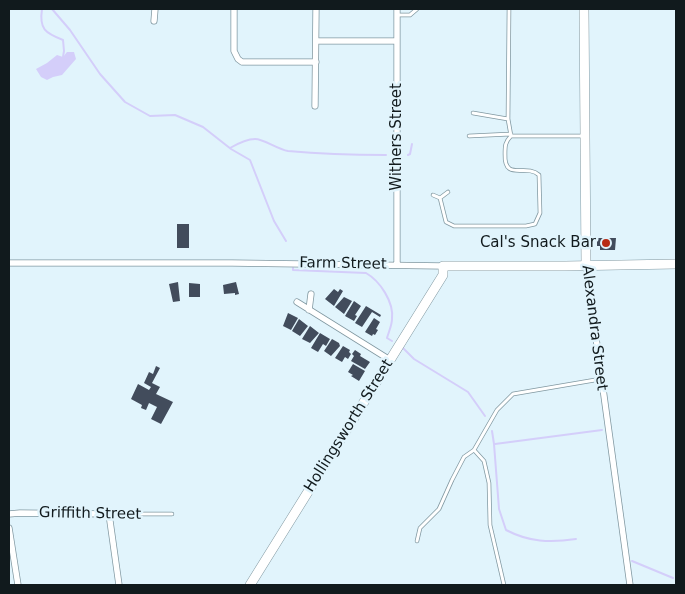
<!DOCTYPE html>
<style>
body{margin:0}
#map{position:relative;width:685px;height:594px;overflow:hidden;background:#e1f4fc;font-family:"DejaVu Sans",sans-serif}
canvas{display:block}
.frame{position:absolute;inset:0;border:10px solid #111a1d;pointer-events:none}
</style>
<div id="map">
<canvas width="685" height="594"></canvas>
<div class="frame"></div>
</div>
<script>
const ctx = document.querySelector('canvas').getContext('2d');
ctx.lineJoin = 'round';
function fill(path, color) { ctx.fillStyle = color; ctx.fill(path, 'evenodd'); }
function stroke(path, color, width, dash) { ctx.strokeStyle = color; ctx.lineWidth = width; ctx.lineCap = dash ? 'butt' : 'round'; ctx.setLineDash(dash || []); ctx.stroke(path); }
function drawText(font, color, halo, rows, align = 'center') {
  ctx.font = font + ' "DejaVu Sans",sans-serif'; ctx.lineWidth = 5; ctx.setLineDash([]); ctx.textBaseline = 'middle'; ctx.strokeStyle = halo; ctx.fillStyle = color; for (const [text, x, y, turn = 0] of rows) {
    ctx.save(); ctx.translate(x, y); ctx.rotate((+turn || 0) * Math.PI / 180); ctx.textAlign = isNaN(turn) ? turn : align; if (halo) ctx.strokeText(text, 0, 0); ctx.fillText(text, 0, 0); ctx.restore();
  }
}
fill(new Path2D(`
 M67,52H74L76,59L62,75L53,77L47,80L41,77L36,69L47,63L57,55L63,57Z`), '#d4cefa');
stroke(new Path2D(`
 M42,9C39,29 45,33 63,40L64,51L63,57
 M52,9L70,30L100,74L125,102L150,116L175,115L203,127L231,149L250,160L274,221L286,241
 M230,148C237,144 247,139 255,139C264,139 277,149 288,151C321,154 353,155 386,155
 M408,155L410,154L412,144
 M293,268V270L366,273C380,281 394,302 392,319C392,325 389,331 387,338L392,341
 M402,347L414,359L468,392L485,416
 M492,431L494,444L499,509L506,530C529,542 550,543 576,539
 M495,444L602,430
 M632,561L673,578`), '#d4cefa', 2);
fill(new Path2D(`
 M177,224H189V248H177Z
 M597,238H616L615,250H600V246H597Z
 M178,282L180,301L173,302L169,284Z
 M236,282L239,294L235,295V293L224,294L223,285Z
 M189,283L200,284V297H189Z
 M334,289L338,292L340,289L343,291L334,306L325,299Z
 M344,297L352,301L344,314L335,307Z
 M354,301L361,306L355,315L357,316L354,321L345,316Z
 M366,306L381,315L380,317L372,312L362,327L355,323Z
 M288,313L298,318L291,330L283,326Z
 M374,318L380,322L376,329L378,330L375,335L373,334L372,336L365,332Z
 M299,319L308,326L300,336L292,331Z
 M310,326L319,333L310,343L302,339Z
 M320,333L330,339L326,346L323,344L318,352L311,348Z
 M332,339L339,343L340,346L331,356L324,351Z
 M343,346L350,350L349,352L351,354L348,359L345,357L342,362L335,358Z
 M355,350L361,354L360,356L370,362L365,369L351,361L354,356L352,354Z
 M353,364L365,371L359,381L351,376L353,375L348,372Z
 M156,366L160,368L152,383L160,387L156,394L173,402L161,424L151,419L157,407L149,403L146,410L141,408L142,405L131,399L138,384L149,390L151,387L144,383L149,372L153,374Z`), '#424c5c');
const lane = new Path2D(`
 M509,9L508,119L511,136H583
 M397,15H410L417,9
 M473,113L508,119
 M469,136L511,134
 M433,195L440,198L448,192
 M440,198L446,222L454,226H526L535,224L540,213L539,175C526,163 504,182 505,154C505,146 505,142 511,136
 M474,450L484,461L489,483L490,525L504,585
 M109,514H172
 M417,541L420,528L439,509L452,480L464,457L474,450L497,410L513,394L601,379`);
const street = new Path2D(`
 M234,9V51L238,59L242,62H316
 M397,9V264
 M154,21L155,9
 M316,41H397
 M315,106L316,9
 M9,263H232L443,266
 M586,265L630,585
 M297,302L390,360
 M309,310L311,294
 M9,514L20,513L109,514L119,585
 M9,528L18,585`);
const secondary = new Path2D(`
 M584,9L586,265
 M250,585L443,275V266H565L676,264`);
stroke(lane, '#8198a1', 4.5);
stroke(street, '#8198a1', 7);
stroke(secondary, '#8198a1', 10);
stroke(lane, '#fff', 3);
stroke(street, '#fff', 5.5);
stroke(secondary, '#fff', 9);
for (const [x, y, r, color] of [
 [606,243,5,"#b72a14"]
]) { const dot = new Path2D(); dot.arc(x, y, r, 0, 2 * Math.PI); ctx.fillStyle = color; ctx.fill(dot); stroke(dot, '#e1f4fc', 2); }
drawText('15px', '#111a1d', '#e1f4fc', [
 ["Withers Street",397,137,-90],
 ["Farm Street",343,264,1],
 ["Alexandra Street",594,328,83],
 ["Hollingsworth Street",349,426,-58],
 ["Griffith Street",90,514,1]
]);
drawText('15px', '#111a1d', '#e1f4fc', [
 ["Cal's Snack Bar",596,243]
], 'right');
</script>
